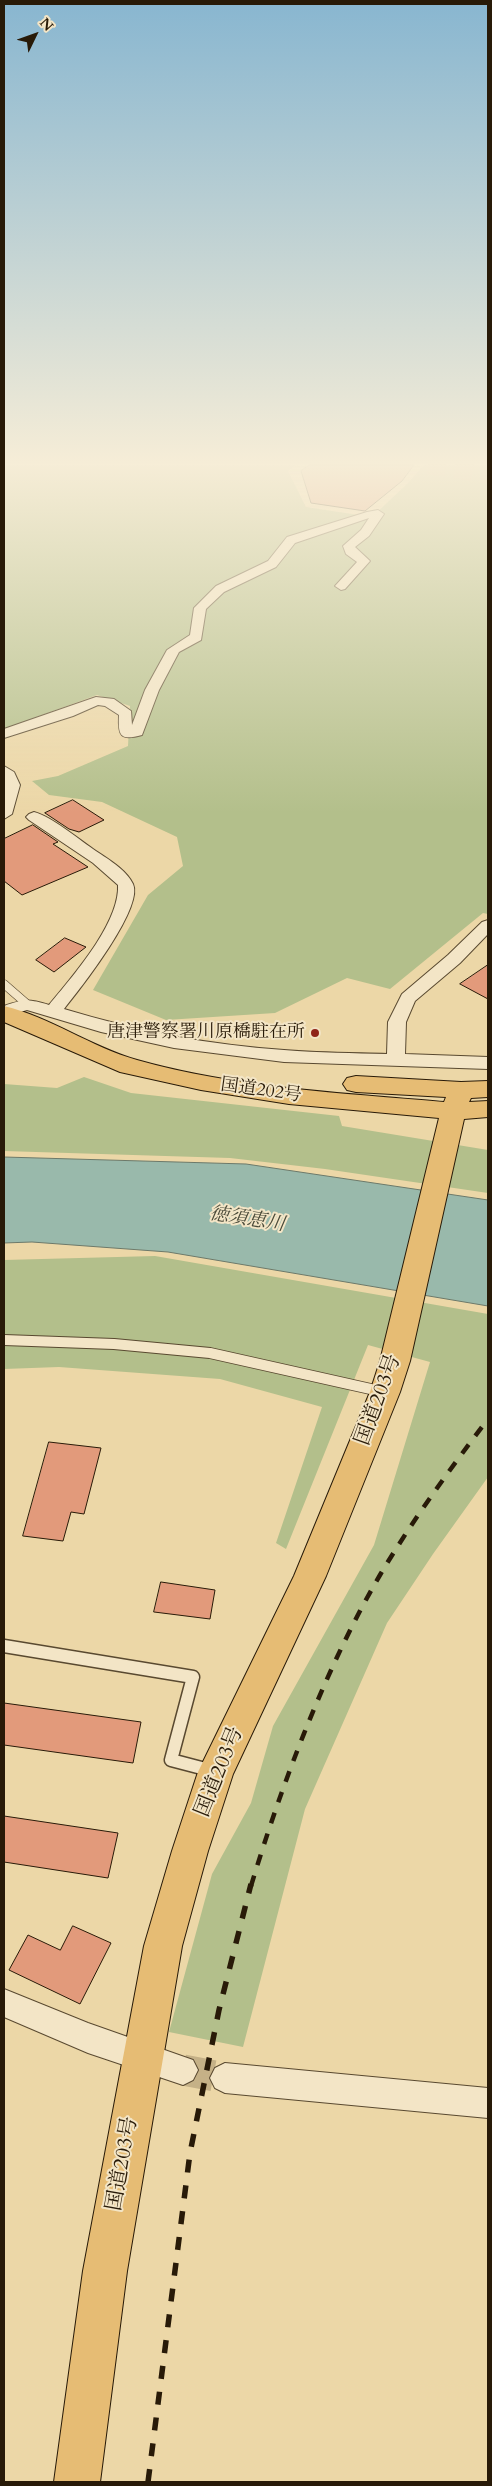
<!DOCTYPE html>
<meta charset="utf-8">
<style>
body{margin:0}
#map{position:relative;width:492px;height:2486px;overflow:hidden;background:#ecd7a7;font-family:Cardo,serif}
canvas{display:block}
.frame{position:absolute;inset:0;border:5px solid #281a08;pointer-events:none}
.north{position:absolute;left:10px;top:10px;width:50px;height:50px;-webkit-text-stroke:4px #f3e5c6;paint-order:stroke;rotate:48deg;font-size:14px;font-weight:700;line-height:20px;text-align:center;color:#281a08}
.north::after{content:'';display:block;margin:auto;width:18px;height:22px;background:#281a08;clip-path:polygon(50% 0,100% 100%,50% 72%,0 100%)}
</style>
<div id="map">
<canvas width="492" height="2486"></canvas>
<div class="frame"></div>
<div class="north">N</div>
</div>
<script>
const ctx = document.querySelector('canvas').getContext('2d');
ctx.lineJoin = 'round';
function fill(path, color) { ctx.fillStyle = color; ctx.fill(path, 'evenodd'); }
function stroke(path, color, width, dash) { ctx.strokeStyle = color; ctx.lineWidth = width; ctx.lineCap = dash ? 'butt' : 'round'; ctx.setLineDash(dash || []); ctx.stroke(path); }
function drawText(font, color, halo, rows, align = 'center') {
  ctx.font = font + ' Cardo,"Noto Serif JP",serif'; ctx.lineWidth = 4; ctx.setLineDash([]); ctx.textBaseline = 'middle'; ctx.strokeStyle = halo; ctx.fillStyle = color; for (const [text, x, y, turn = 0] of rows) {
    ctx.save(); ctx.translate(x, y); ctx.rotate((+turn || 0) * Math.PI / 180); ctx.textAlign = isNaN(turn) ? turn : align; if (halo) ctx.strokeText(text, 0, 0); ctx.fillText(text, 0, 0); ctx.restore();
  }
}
fill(new Path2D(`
 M4,465H296L288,471L306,507L372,517L408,483L424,465H488V914L483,913L390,989L347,978L275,1013L166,1020L93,990L148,895L183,866L177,837L102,802L49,795L32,781L58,776L128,746L130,706L97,695L4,729Z
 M84,1077L131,1093L339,1116L342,1126L488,1150V1193L325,1169L230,1158L4,1151V1084L57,1088Z
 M155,1256L488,1314V1477L433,1554L387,1623L305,1809L243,2047L169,2032L212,1874L251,1803L273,1726L374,1545L430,1362L368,1345L286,1549L276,1543L322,1407L220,1379L59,1367L4,1369V1260Z`), '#b3bf8b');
const water = new Path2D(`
 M4,1157L246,1164L488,1200V1306L168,1252L32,1242L4,1243Z`);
fill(water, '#99b9ab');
stroke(water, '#6c796a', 1);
const building = new Path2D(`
 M310,465H414L402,481L365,511L311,503L301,471Z
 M73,800L104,820L79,832L69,829L45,813Z
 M33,825L58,842L53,844L88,867L22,895L4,881V839Z
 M65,938L86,947L54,972L36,960Z
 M488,965V999L460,984Z
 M49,1442L101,1448L84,1514L71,1512L63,1541L23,1536Z
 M161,1582L215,1590L210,1619L154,1612Z
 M4,1703L141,1722L133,1763L4,1745Z
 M4,1816L118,1833L108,1878L4,1862Z
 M73,1926L111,1943L80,2004L9,1970L28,1935L60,1950Z`);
fill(building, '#e29a7b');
stroke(building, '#281a08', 1);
stroke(new Path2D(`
 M183,2070L225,2078`), '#c5b187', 31, [31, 15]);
stroke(new Path2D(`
 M428,465L488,475`), '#c5b187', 18, [18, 9]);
const serviceFar2 = new Path2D(`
 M4,984L27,1004`);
const serviceFar1 = new Path2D(`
 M4,1340L114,1344L210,1353L384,1392`);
const service = new Path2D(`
 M4,1646L193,1677L171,1760L213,1771`);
const minor = new Path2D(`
 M378,510L384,514L369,536L355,547L370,561L345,589L341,590L335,586L357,562L346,554L343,546L361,530L369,518L295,543L276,567L224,592L206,609L201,640L179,652L159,690L142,735C120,741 118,736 119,715L105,706L98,705L73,716L4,738V729L96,697L114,699L131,711L132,725L145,690L167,650L190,635L194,608L216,586L268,561L287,537L367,512Z
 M4,766L14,772L20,785L12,814L4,819Z
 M34,812C52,817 77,838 93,849C106,858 126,869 133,884C144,908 80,989 64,1009C136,1031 210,1045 284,1050C319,1053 353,1053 387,1054L388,1022L402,994L448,955L482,922L488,920V934L460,963L415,1001L406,1022L405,1054L488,1057V1069L284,1062L174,1048L101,1032L27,1010L4,1017V1006C24,999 29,999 49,1005C72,977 120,923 118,885L93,863L29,820L26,817L29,814Z
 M4,1989L88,2023L193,2060L198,2070L193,2080L183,2085L88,2053L4,2017Z
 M225,2063L488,2088V2118L225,2093L215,2088L210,2078L215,2068Z`);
const trunk = new Path2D(`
 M4,1006C50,1017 91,1047 137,1060C236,1088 342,1093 444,1102L446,1097L356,1092L347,1090L343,1084L347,1078L356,1076L461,1082L488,1081V1097L471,1098L469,1102L488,1101V1117L464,1119L410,1361L400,1392L326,1576L233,1774L208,1851L182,1946L127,2271L100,2482H54L83,2271L144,1946L172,1851L198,1772L294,1576L370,1392L380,1361L439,1118L289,1104L201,1090L120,1072L4,1022Z`);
stroke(serviceFar2, '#594930', 9);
stroke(serviceFar1, '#594930', 12);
stroke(service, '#594930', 15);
stroke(minor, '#594930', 2);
stroke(trunk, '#281a08', 2);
stroke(serviceFar2, '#f3e5c6', 8);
stroke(serviceFar1, '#f3e5c6', 10);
stroke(service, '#f3e5c6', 12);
fill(minor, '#f3e5c6');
fill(trunk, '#e6bc74');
stroke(new Path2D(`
 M251,1886C282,1783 326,1667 380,1575C412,1521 450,1469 488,1419`), '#281a08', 4.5, [11, 11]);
stroke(new Path2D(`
 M148,2482L190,2153L219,2010L251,1884`), '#281a08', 5.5, [13, 13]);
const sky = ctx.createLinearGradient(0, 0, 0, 813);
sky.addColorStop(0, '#88b6d0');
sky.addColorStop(0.57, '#f6edd7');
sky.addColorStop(1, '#f6edd700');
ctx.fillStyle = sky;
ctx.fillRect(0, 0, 492, 813);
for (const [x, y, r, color] of [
 [315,1033,5,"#8f2418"]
]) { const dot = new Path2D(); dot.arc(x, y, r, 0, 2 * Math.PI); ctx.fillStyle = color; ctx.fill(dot); stroke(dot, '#f3e5c6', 2); }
drawText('18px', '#281a08', '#f3e5c6', [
 ["唐津警察署川原橋駐在所",305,1033]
], 'right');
drawText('18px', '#281a08', '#f3e5c6', [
 ["国道202号",261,1091,8]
]);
drawText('italic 19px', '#4a4a39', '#f3e5c6', [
 ["徳須恵川",247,1220,9]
]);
drawText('21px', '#281a08', '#f3e5c6', [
 ["国道203号",379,1400,-70],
 ["国道203号",220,1772,-68],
 ["国道203号",123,2164,-80]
]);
</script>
